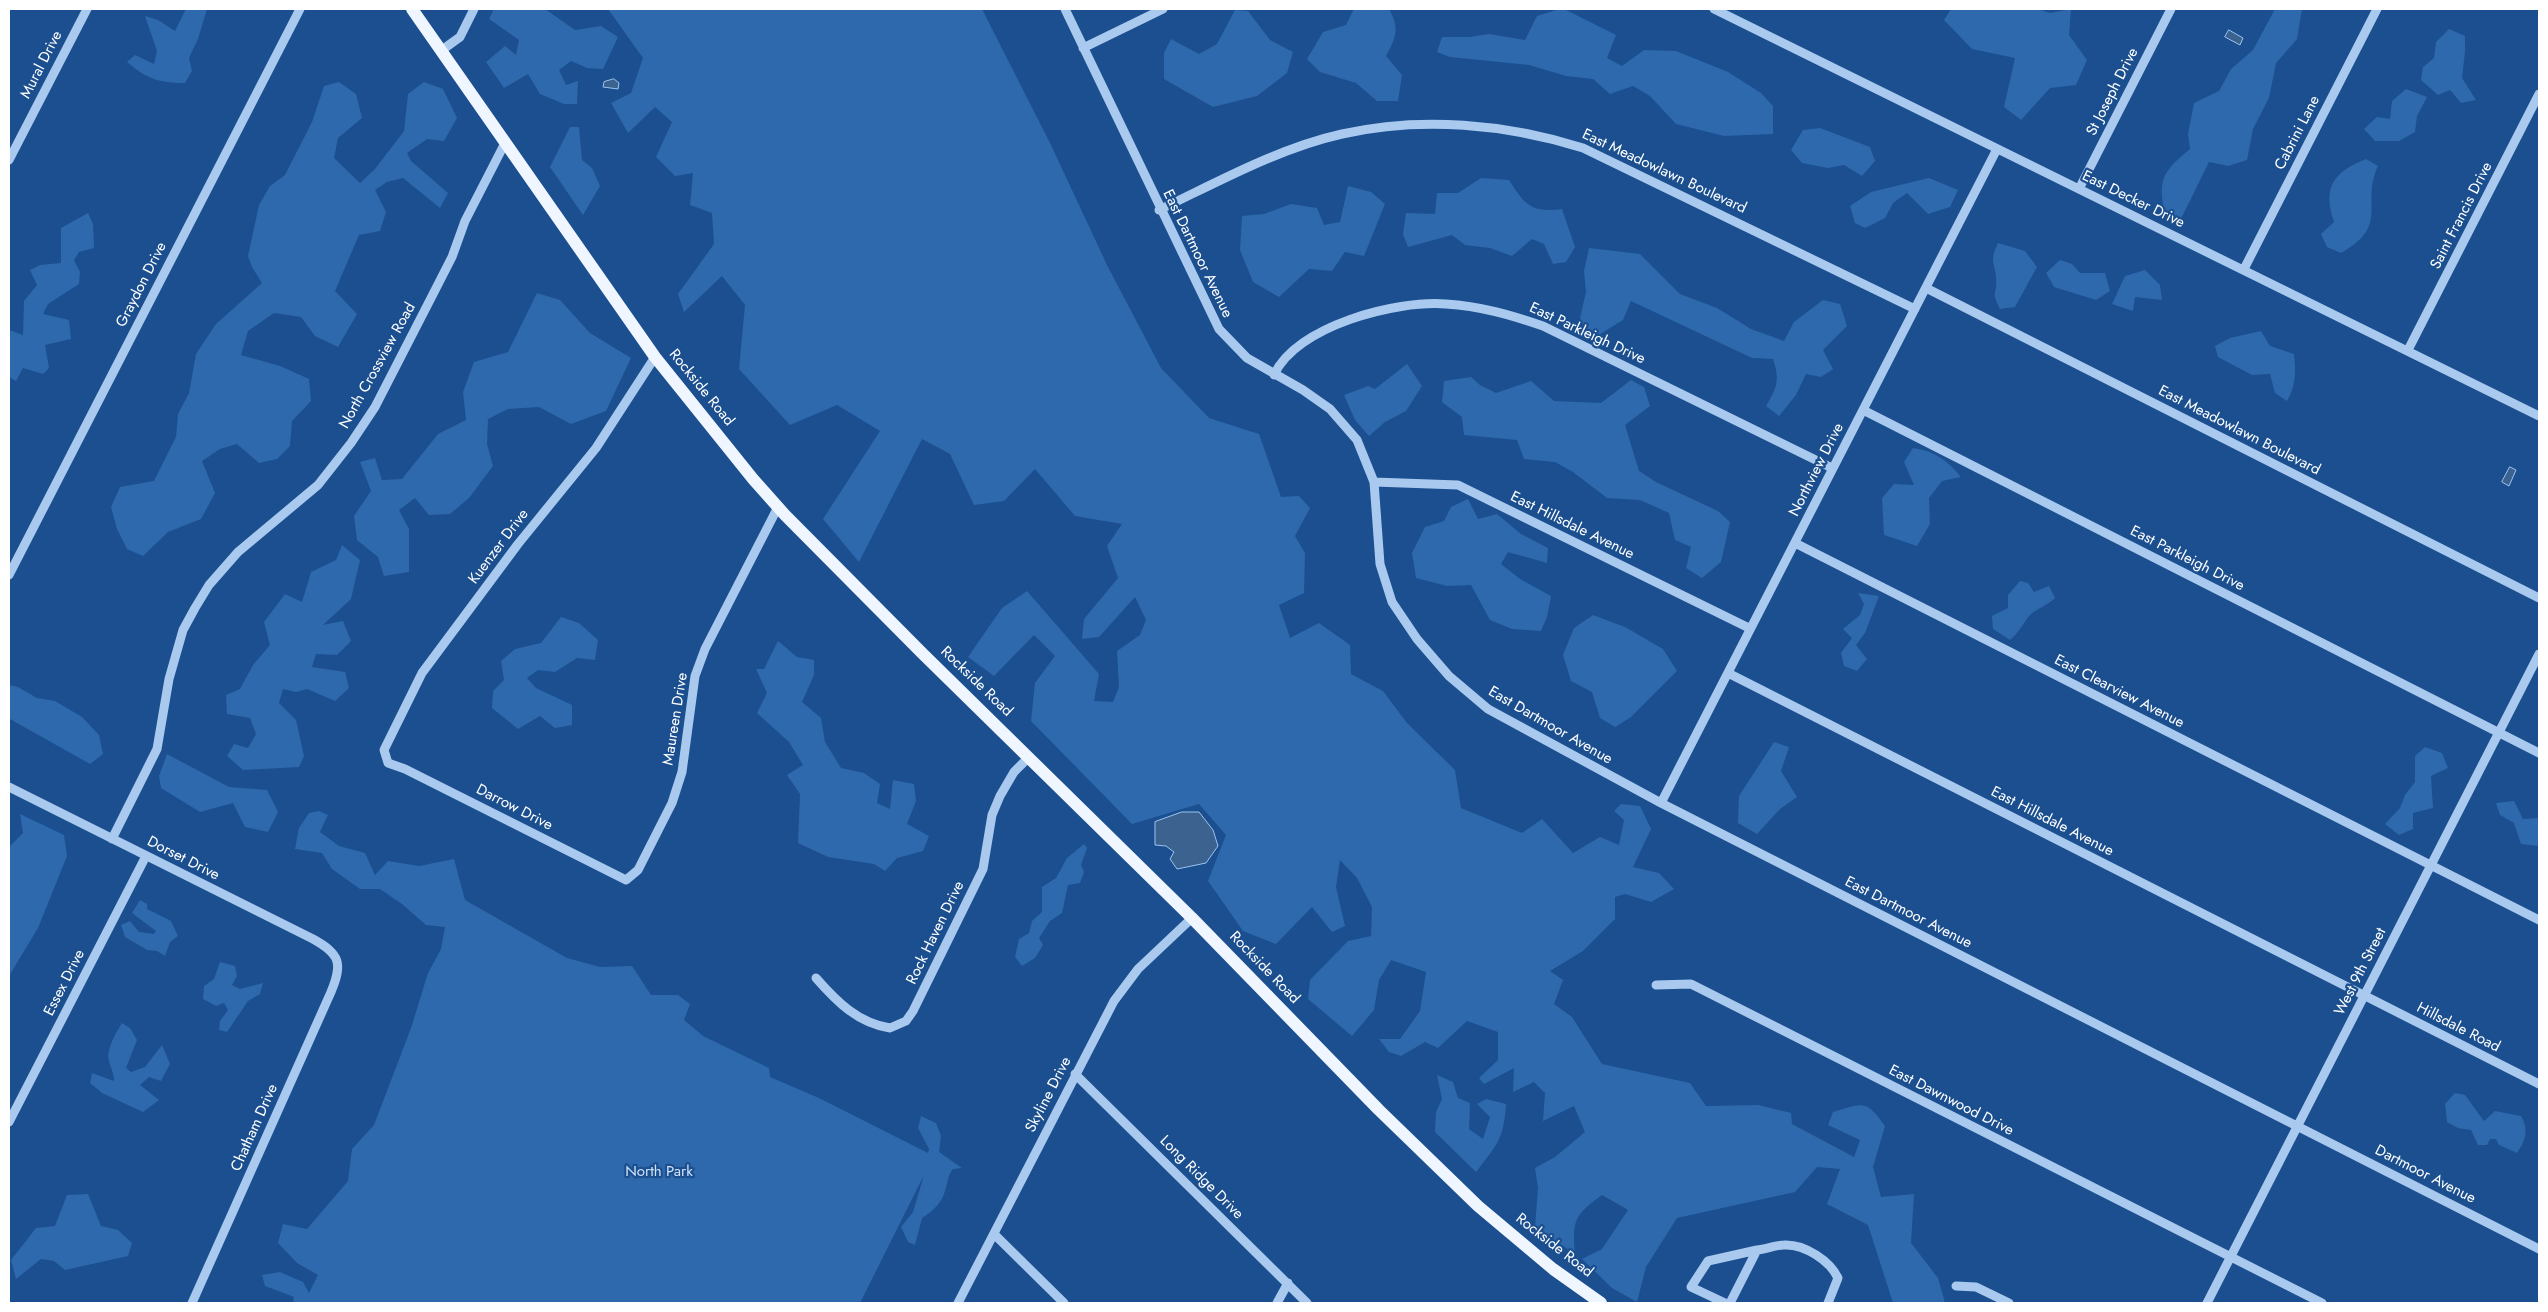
<!DOCTYPE html>
<style>
body{margin:0}
#map{position:relative;width:2548px;height:1312px;overflow:hidden;background:#1b4f8f;font-family:Jost,sans-serif}
canvas{display:block}
.frame{position:absolute;inset:0;border:10px solid #fff;pointer-events:none}
</style>
<div id="map">
<canvas width="2548" height="1312"></canvas>
<div class="frame"></div>
</div>
<script>
const ctx = document.querySelector('canvas').getContext('2d');
ctx.lineJoin = 'round';
function fill(path, color) { ctx.fillStyle = color; ctx.fill(path, 'evenodd'); }
function stroke(path, color, width, dash) { ctx.strokeStyle = color; ctx.lineWidth = width; ctx.lineCap = dash ? 'butt' : 'round'; ctx.setLineDash(dash || []); ctx.stroke(path); }
function drawText(font, color, halo, rows, align = 'center') {
  ctx.font = font + ' Jost,sans-serif'; ctx.lineWidth = 4.5; ctx.setLineDash([]); ctx.textBaseline = 'middle'; ctx.strokeStyle = halo; ctx.fillStyle = color; for (const [text, x, y, turn = 0] of rows) {
    ctx.save(); ctx.translate(x, y); ctx.rotate((+turn || 0) * Math.PI / 180); ctx.textAlign = isNaN(turn) ? turn : align; if (halo) ctx.strokeText(text, 0, 0); ctx.fillText(text, 0, 0); ctx.restore();
  }
}
fill(new Path2D(`
 M186,9H207L198,39L189,58L192,71L185,83C159,83 147,79 127,62L135,55L154,64L157,51L145,16L158,20L175,31Z
 M494,9H545L575,30L601,26L618,37L603,69L587,68L571,61L559,70L566,85L578,81L577,104H564L540,94L528,74L504,88L486,62L505,46L516,55L519,40L489,19Z
 M608,9H982L1051,145L1107,265L1161,368L1209,418L1259,434L1281,497L1299,496L1310,508L1295,536L1305,553L1304,593L1279,605L1290,638L1319,623L1350,645L1351,674L1383,691L1407,723L1455,770L1461,808L1522,833L1542,819L1573,853L1600,837L1619,845L1624,820L1614,811L1621,804L1640,806L1651,829L1633,867L1659,873L1674,889L1651,902L1625,894L1615,897V919L1583,951L1550,971L1563,980L1554,1004L1572,1017L1602,1064L1690,1083L1706,1106L1758,1105L1791,1113L1792,1124L1854,1157L1860,1140L1828,1125L1833,1112C1863,1103 1866,1099 1885,1126L1873,1167L1881,1197L1914,1194L1911,1243L1938,1278L1945,1303H1893L1868,1225L1827,1204L1840,1169L1817,1167L1795,1192L1677,1218L1646,1267L1637,1302L1612,1288L1582,1259L1602,1249L1628,1210L1602,1195C1575,1215 1572,1219 1575,1254L1535,1227L1538,1188L1535,1168L1555,1157L1585,1132L1574,1106L1543,1121L1545,1093L1534,1082L1513,1092L1514,1068L1484,1084L1479,1078L1498,1060V1032L1467,1021L1438,1048L1425,1042L1401,1056L1389,1052L1379,1039H1400L1420,1011L1426,972L1391,960L1379,980L1374,1010L1352,1036L1308,999L1310,980L1348,941L1371,936L1372,907L1357,878L1340,860L1336,887L1345,926L1332,932L1312,907L1276,944L1243,931L1208,881L1226,835L1199,804L1132,824L1031,721L1035,683L1055,656L1034,635L994,676L968,657L1002,608L1027,591L1099,674L1094,701L1113,702L1119,687L1117,651L1140,635L1146,620L1135,597L1099,637L1082,639L1084,619L1118,578L1107,546L1122,524L1075,516L1035,469L1004,501L974,505L950,454L922,439L859,562L823,519L880,431L837,405L790,425L739,369L745,305L722,276L684,312L678,294L714,244L712,213L690,205L693,173L675,176L656,157L672,122L655,107L628,133L611,103L631,93L643,58Z
 M1354,9H1389C1400,28 1396,38 1386,56L1402,75L1398,101H1377L1356,83L1320,72L1307,59L1323,32L1346,25Z
 M1560,9H1564L1616,35L1607,58L1622,66L1644,50L1676,51L1728,72L1761,93L1773,106V134L1724,136L1676,124L1650,96L1633,86L1610,94L1593,79L1566,76L1529,65L1450,57L1437,52L1442,37H1469L1489,34L1525,40L1537,16Z
 M1951,9H2038L2050,13L2071,9L2069,35L2087,60L2076,85L2050,88L2021,120L2004,107L2015,58L1972,49L1944,20Z
 M2275,9H2302L2297,39L2276,63L2269,98L2253,129L2247,160L2228,166L2209,162L2179,223L2166,220C2158,182 2159,174 2190,149L2188,134L2194,103L2219,91L2231,69L2253,50Z
 M1235,10L1248,11L1270,40L1293,52L1287,73L1257,96L1213,107L1164,79V53L1171,39L1199,54L1217,44Z
 M2449,29L2465,36V52L2462,78L2476,100L2461,103L2450,90L2438,95L2421,80L2423,67L2434,58L2436,42Z
 M339,82L356,94L362,118L338,138L334,158L360,183L375,169L404,131L408,94L424,82L443,89L457,118L444,141L427,139L407,153L411,161L448,193L440,208L403,178L387,182L375,190L386,212L380,231L359,235L335,291L357,314L338,347L315,336L301,317L274,313L248,331L241,355L280,366L309,379L311,401L292,421L290,446L277,459L259,463L237,444L220,449L202,461L215,493L201,519L168,532L143,556L127,549L117,529L111,507L120,487L154,481L176,437L178,414L189,393L196,354L216,324L262,283L252,267L248,256L259,205L270,186L285,175L312,122L324,86Z
 M2406,89L2427,97L2417,116L2415,132L2399,141H2375L2364,129L2377,117L2390,119L2392,101Z
 M570,127H579L582,160L592,168L600,186L583,215L550,167Z
 M1820,128L1870,147L1875,161L1862,176L1844,165L1828,168L1802,163L1791,150L1803,130Z
 M2366,159L2378,166C2360,205 2391,225 2341,253L2327,247L2321,234L2334,222C2322,186 2334,172 2366,159Z
 M1481,178L1509,180C1525,205 1531,213 1562,209L1575,247L1566,262L1553,264L1544,244L1532,239L1512,256L1490,248L1465,245L1452,235L1408,247L1403,234L1406,213L1435,214L1437,193H1458Z
 M1929,178L1958,190L1950,207L1928,214L1907,193L1893,203L1885,218L1865,228L1855,223L1850,206L1871,192Z
 M1348,186L1371,192L1385,204L1364,256L1345,252L1332,271L1309,269L1279,297L1253,282L1240,250L1242,216L1264,214L1291,204L1317,208L1324,225L1340,222Z
 M88,213L93,224L94,248L79,252L74,260L80,272L79,284L48,304L43,314L69,320L71,339L45,345L49,368L43,374L23,368L16,381L9,377V330L23,335L24,301L37,285L30,270L40,265L61,263V228Z
 M1998,243L2025,251L2037,267L2015,307L2000,309C1990,289 1998,295 1996,278C1995,261 1989,262 1998,243Z
 M1589,248L1640,254L1680,294L1717,308L1751,329L1784,341L1794,322L1823,300L1840,304L1847,326L1823,350L1833,369L1821,377L1806,374L1796,395L1779,416L1766,406C1777,388 1780,380 1773,359L1752,358L1631,301L1623,320L1589,341L1580,318L1586,292L1584,271Z
 M2060,260L2072,264L2080,273H2105L2110,291L2096,300L2054,287L2046,273Z
 M2145,270L2160,285L2162,300L2135,297L2133,311L2112,304L2125,276Z
 M537,293L560,300L590,333L631,358L606,411L571,424L539,407L508,409L488,419L487,444L493,466L469,498L450,514L429,515L415,498L399,510L409,529V572L384,576L378,557L357,540L354,516L371,491L360,462L375,458L382,480L402,479L438,434L466,420L463,392L474,362L508,352Z
 M2261,331L2270,346L2294,354C2296,372 2296,385 2287,401L2275,393L2270,374L2252,375L2218,357L2215,346L2230,338Z
 M1407,364L1422,386L1406,411L1385,422L1369,436L1355,420L1344,395L1368,386L1375,389Z
 M1471,377L1480,385L1496,393L1531,381L1554,401L1601,403L1631,380L1644,387L1650,406L1625,425L1639,471L1656,482L1718,511L1730,522L1721,562L1702,578L1686,568L1691,547L1675,540L1669,513L1640,500L1607,498L1573,472L1555,462L1524,459L1517,440L1464,435L1462,417L1442,402L1444,381Z
 M1913,448C1935,451 1948,461 1961,477L1942,481L1929,498L1930,524L1917,546L1884,535L1882,498L1894,484L1914,485L1904,462Z
 M1468,499L1478,519L1497,514L1521,534L1548,548L1547,563L1508,552L1501,564L1520,579L1551,596L1547,617L1541,631L1512,629L1490,620L1471,585L1447,586L1416,578L1412,553L1425,527L1444,521L1451,507Z
 M342,545L360,560L351,599L323,625L343,621L351,641L337,655L316,654L312,667L345,672L349,688L335,701L307,689L296,692L283,689L279,703L296,720L304,756L299,767L243,770L227,756L234,744L248,748L256,734L250,718L227,714L226,695L240,689L253,665L270,645L264,622L285,594L302,602L311,572L336,560Z
 M2020,581L2028,583L2034,592L2049,586L2055,598C2048,605 2038,608 2031,614C2024,621 2020,632 2010,640L1993,629L1992,616L2008,608V595Z
 M1858,593L1879,596L1865,633L1856,645L1867,659L1857,671L1844,666L1841,653L1852,638L1843,629L1860,615L1864,604Z
 M1593,615L1625,627L1663,649L1677,671L1631,717L1615,727L1600,718L1592,692L1571,681L1563,655L1574,628Z
 M561,617L579,623L598,640L595,660L577,658L555,672L538,670L527,678L536,688L572,705V725L555,728L540,716L518,729L492,708L493,691L504,680L501,661L515,649L541,643Z
 M778,641L797,657L814,660V675L802,702L821,718L825,742L841,768L864,773L880,784L877,803L890,809L893,780L914,784L916,801L907,824L929,836L923,851L897,858L885,871L874,864L828,857L798,843L800,794L787,775L803,765L789,742L757,713L767,693L756,669H764Z
 M9,685L18,687L37,698L55,701L82,717L99,735L103,754L90,764L10,719Z
 M1774,742L1789,747L1781,771L1797,797L1780,809L1757,834L1738,823L1739,796Z
 M2425,747L2442,753L2448,768L2431,776L2433,808L2413,813V829L2399,835L2385,824L2400,808L2405,795L2415,782V756Z
 M167,754L229,787L267,790L278,812L268,832L245,827L233,803L200,812L161,788L159,776Z
 M2514,801L2523,819L2539,818V846L2521,844L2514,823L2500,815L2496,803Z
 M319,811L328,815L320,832L339,846L365,853L375,875L388,861L419,866L454,859L465,900L567,958L600,967L632,966L651,995H678L690,1004L684,1020L703,1036L769,1068L770,1077L819,1098L928,1153L929,1149L918,1128L921,1116L936,1123L941,1136L939,1152L962,1168L953,1169C947,1177 948,1182 945,1191C942,1203 932,1212 922,1218L915,1245L908,1242L901,1227L913,1212L924,1175L860,1303H293L294,1297L265,1286L262,1275L280,1272L303,1282L309,1293L318,1275L297,1263L278,1243L283,1224L307,1229L348,1181L352,1149L374,1125L411,1028L428,973L441,949L445,927L426,925L402,904L380,889H360L332,869L322,853L295,849L299,828L309,813Z
 M20,814L64,835L67,856L38,928L9,976V847L23,833Z
 M1084,844L1087,848L1081,865L1084,872L1080,883L1068,885L1062,913L1050,921L1039,938L1043,945L1035,958L1022,966L1015,957L1019,939L1029,933L1032,921L1042,912V887L1056,878L1067,858Z
 M140,900L147,904V909L171,921L178,936L170,942L165,956L157,951L147,950L125,937L121,925L130,921L139,932L154,934L156,931L132,913Z
 M220,962L235,966L237,976L232,985L240,989L263,983L260,994L248,1001L227,1032L219,1030L220,1021L228,1010L224,1003L216,1006L203,999L204,986L214,979Z
 M122,1023L130,1028L137,1040L126,1068L131,1072L145,1067L162,1045L170,1064L161,1081L149,1077L140,1085L159,1100L143,1112L102,1093L90,1083L92,1073L114,1081C114,1073 111,1069 109,1061C106,1049 116,1033 122,1023Z
 M1437,1075L1453,1082L1458,1098L1470,1103L1469,1129L1483,1139L1490,1117L1477,1104L1486,1099L1506,1104C1504,1139 1497,1145 1476,1172L1435,1132L1436,1112L1442,1099Z
 M2455,1093L2465,1095L2484,1121L2495,1111L2521,1116C2529,1130 2526,1140 2517,1153L2499,1145L2496,1139H2490L2487,1145H2478L2471,1130L2458,1128L2447,1122L2445,1104Z
 M88,1194L101,1226L118,1230L132,1243L128,1256L65,1270L54,1261L41,1259L16,1279L11,1260L36,1228L55,1226L67,1195Z`), '#2e69ad');
const water = new Path2D(`
 M2229,30L2243,38L2240,45L2225,37Z
 M614,79L619,83L618,89L603,87L604,82Z
 M2510,467L2516,470L2509,486L2502,482Z
 M1182,812H1199L1213,830L1218,846L1206,863L1177,869L1170,859L1174,852L1166,846L1155,845V822Z`);
fill(water, '#3c6290');
stroke(water, '#9cc4f0', 1);
stroke(new Path2D(`
 M1065,9L1219,329L1247,358L1303,390L1330,409L1357,440L1374,482L1380,564L1392,602L1417,639L1449,676L1488,709L1661,803L2539,1249
 M1714,9L2539,416
 M1083,48L1163,9
 M442,50L460,37L474,9
 M9,160L87,9
 M2079,189L2171,9
 M1159,210C1218,182 1279,148 1342,134C1421,116 1507,124 1583,148L1915,309
 M2244,269L2377,9
 M1926,288L2539,598
 M2408,350L2539,94
 M655,357L596,448L518,544L422,673L384,750L388,763L405,769L626,880L638,870L672,803L682,772L695,676L705,649L778,507
 M1274,375C1296,326 1396,300 1446,304C1480,306 1511,315 1543,326L1832,468
 M1863,410L2539,753
 M1374,482L1458,485L1749,628
 M1795,543L2539,920
 M9,575L300,9
 M1728,673L2539,1084
 M9,787L313,939C340,954 343,963 331,992L192,1303
 M1661,803L1997,149
 M112,839L157,749L169,679L183,630L195,608L209,585L238,552L318,485L351,443L375,407L430,300L452,257L465,221L505,143
 M816,978C837,1002 858,1023 890,1028L906,1021L913,1011L983,869L992,815L1000,796L1014,772L1029,757
 M1656,985L1691,984L2322,1303
 M1075,1074L1307,1303
 M9,1122L146,856
 M994,1234L1064,1303
 M1956,1286L1976,1287L2009,1303
 M958,1303L1114,1001L1138,969L1192,918
 M1277,1303L1288,1283
 M1725,1303L1691,1287L1708,1261L1757,1250
 M1730,1303L1757,1250C1766,1249 1776,1245 1784,1245C1805,1244 1830,1261 1838,1278L1828,1303
 M2207,1303L2539,654`), '#a9c9ee', 9);
stroke(new Path2D(`
 M412,9L655,357L753,479L785,515L922,653L1192,918L1379,1110L1478,1206L1553,1269L1601,1303`), '#f0f6ff', 12);
drawText('15px', '#fff', '#1b4f8f', [
 ["Mural Drive",42,65,-63],
 ["St Joseph Drive",2113,92,-63],
 ["Cabrini Lane",2298,133,-63],
 ["East Meadowlawn Boulevard",1664,172,25],
 ["East Decker Drive",2133,200,26],
 ["Saint Francis Drive",2462,216,-63],
 ["East Dartmoor Avenue",1197,254,64],
 ["Graydon Drive",142,285,-63],
 ["East Parkleigh Drive",1587,334,25],
 ["North Crossview Road",378,366,-61],
 ["Rockside Road",701,388,51],
 ["East Meadowlawn Boulevard",2239,431,27],
 ["Northview Drive",1817,470,-63],
 ["East Hillsdale Avenue",1572,526,26],
 ["Kuenzer Drive",499,547,-53],
 ["East Parkleigh Drive",2187,559,27],
 ["Rockside Road",976,682,44],
 ["East Clearview Avenue",2119,692,27],
 ["Maureen Drive",676,719,-81],
 ["East Dartmoor Avenue",1550,726,30],
 ["Darrow Drive",514,808,27],
 ["East Hillsdale Avenue",2052,822,27],
 ["Dorset Drive",183,859,27],
 ["East Dartmoor Avenue",1908,913,27],
 ["Rock Haven Drive",936,933,-64],
 ["Rockside Road",1264,968,46],
 ["West 9th Street",2361,972,-63],
 ["Essex Drive",65,983,-63],
 ["Hillsdale Road",2458,1028,27],
 ["Skyline Drive",1049,1095,-63],
 ["East Dawnwood Drive",1951,1101,27],
 ["Chatham Drive",255,1128,-66],
 ["Dartmoor Avenue",2425,1175,27],
 ["Long Ridge Drive",1201,1178,45],
 ["Rockside Road",1554,1246,38]
]);
drawText('15px', '#cfe3fa', '#1b4f8f', [
 ["North Park",659,1172]
]);
</script>
